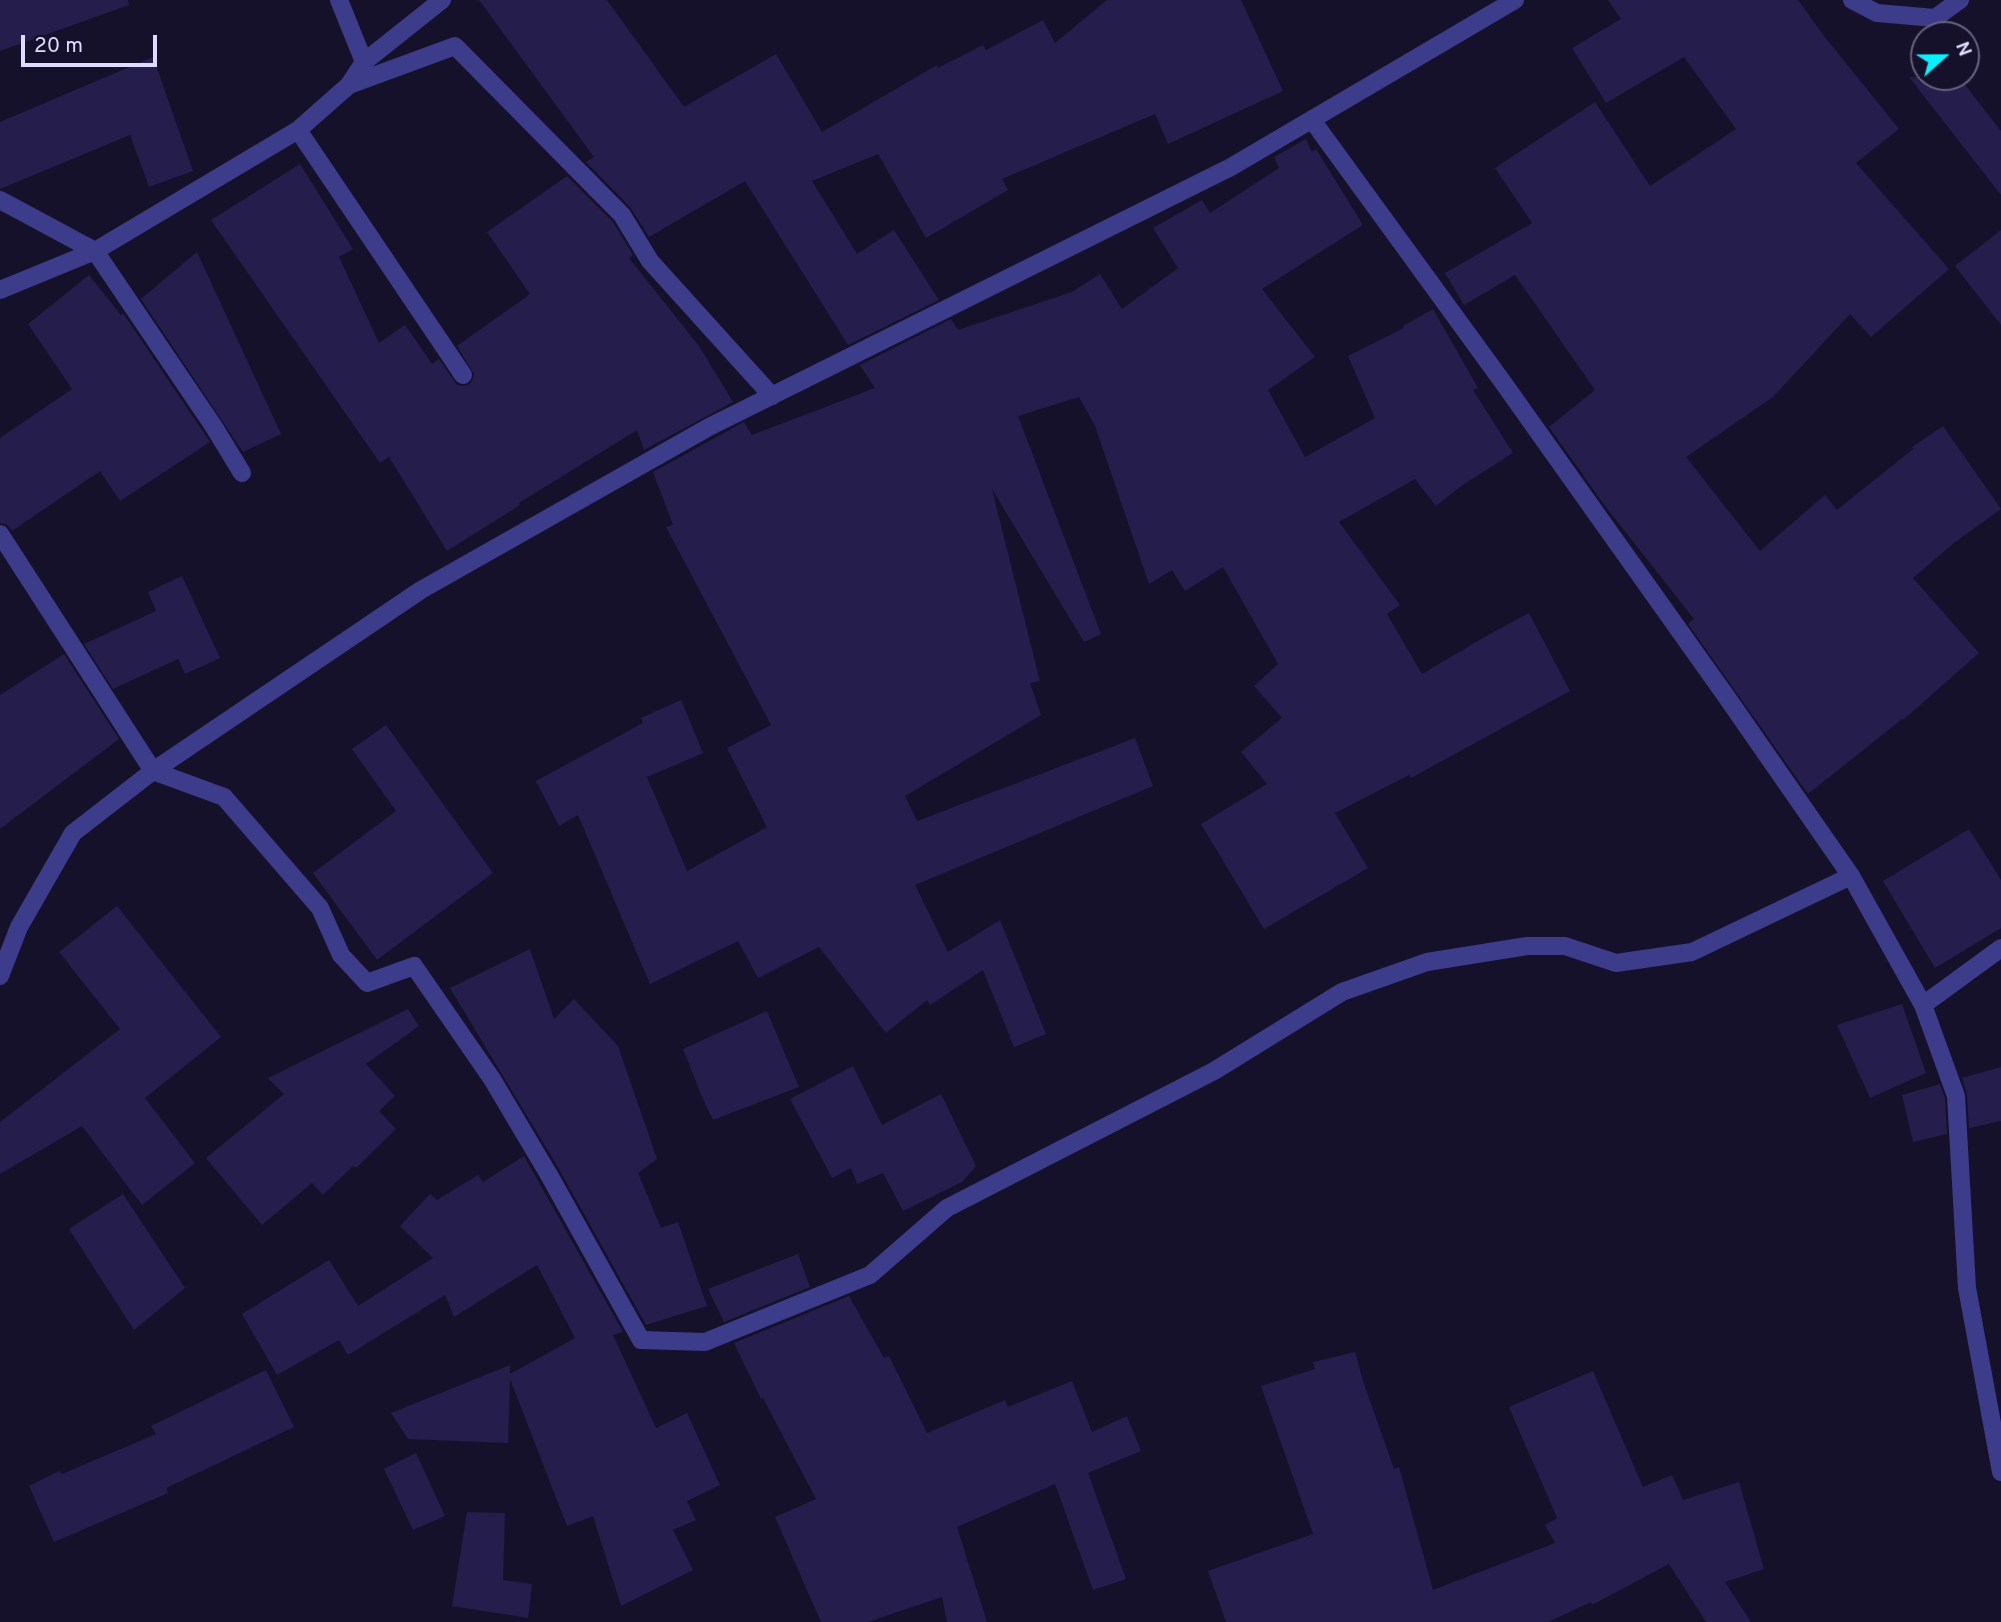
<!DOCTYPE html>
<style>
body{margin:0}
#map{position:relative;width:2001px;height:1622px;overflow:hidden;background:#15112b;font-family:Overpass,sans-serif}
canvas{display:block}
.north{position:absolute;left:1910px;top:21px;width:70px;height:70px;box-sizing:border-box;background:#15112b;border:2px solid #656280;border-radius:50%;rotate:69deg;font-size:19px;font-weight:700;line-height:28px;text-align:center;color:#dedbff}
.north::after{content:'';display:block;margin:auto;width:24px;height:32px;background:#08effe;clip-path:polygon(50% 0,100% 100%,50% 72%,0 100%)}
.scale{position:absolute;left:21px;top:35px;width:136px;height:32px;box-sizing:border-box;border:4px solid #dedbff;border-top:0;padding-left:9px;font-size:21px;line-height:24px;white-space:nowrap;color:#dedbff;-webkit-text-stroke:5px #15112b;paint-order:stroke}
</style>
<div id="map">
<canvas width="2001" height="1622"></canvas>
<div class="north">N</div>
<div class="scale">20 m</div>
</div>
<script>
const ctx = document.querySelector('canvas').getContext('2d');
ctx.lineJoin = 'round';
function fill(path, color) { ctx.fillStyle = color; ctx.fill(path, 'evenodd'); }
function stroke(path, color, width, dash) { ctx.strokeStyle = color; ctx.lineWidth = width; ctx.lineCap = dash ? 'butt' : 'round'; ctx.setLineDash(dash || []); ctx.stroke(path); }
fill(new Path2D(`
 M0,0H128L129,5L0,51Z
 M479,0H607L684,107L776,54L822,132L937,65L938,68L983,45L986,50L1043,20L1055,43L1107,0H1241L1283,91L1168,144L1155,114L1002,179L1008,190L926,238L878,154L812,181L857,254L894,230L939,300L848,345L745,181L649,237L630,207L586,162L594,157Z
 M1608,0H1798L1824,36L1899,129L1856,163L1949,269L1871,337L1850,314L1773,397L1686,457L1760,551L1825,495L1837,510L1913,449L1912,447L1943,426L2001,509L1954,543L1913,578L1979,653L1903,720L1902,719L1808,794L1688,624L1694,619L1605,506L1549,427L1595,390L1515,275L1464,305L1445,273L1532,223L1495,168L1595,102L1650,186L1736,129L1684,57L1606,103L1572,48L1621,19Z
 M153,57L193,171L149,187L130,135L0,189V122Z
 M1909,77H1959L2001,131V195Z
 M1306,139L1312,152L1316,149L1363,225L1262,289L1315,357L1268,390L1305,457L1375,418L1348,356L1404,328L1403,326L1433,309L1478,388L1473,390L1513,453L1461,486L1436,506L1415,479L1339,522L1400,605L1387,614L1422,674L1488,635L1529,613L1570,691L1411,778L1409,775L1335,813L1368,868L1264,929L1201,824L1267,784L1241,752L1282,718L1254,686L1278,664L1223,567L1185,591L1172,570L1149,584L1095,426L1079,397L1018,416L1101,634L1084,642L992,489L1040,681L1030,683L1041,715L905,796L917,821L1135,738L1153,786L915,885L948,952L1000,920L1046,1034L1014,1047L983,970L930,1005L927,1000L886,1033L819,947L758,978L738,941L650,984L578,815L559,826L536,781L643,723L641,718L681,700L703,753L647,777L687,871L767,827L727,748L771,725L666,527L673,525L653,472L744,422L752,435L875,388L860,365L951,319L958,330L1072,292L1100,274L1122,309L1178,268L1153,228L1202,200L1210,213L1279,168L1274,157Z
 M300,164L353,249L339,257L379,343L405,325L432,364L439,359L457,385L463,386L470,384L473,379L474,374L457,346L530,294L487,232L567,176L613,222L633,255L629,258L699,346L733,402L644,450L637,430L519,503L520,505L447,551L389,457L380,463L211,220Z
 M2001,230V325L1955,266Z
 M197,252L281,434L243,452L141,299Z
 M89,275L121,315L123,313L210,442L120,501L100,471L12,531L6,524L0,523V438L72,389L28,324Z
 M182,576L220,658L185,674L178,659L113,689L84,644L156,611L148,592Z
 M64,654L119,739L0,829V695Z
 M386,725L493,873L377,960L313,873L396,811L352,749Z
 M1969,829L2001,880V928L1935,968L1883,881Z
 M117,906L221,1037L145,1098L195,1163L142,1205L82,1126L0,1174V1122L120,1029L59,952Z
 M530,949L554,1019L574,999L618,1046L657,1159L638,1173L661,1228L678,1222L707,1306L646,1325L559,1169L450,988Z
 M1902,1004L1926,1073L1870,1098L1837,1025Z
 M408,1009L419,1026L366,1064L395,1096L379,1111L396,1129L356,1168L353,1166L323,1195L312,1183L262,1225L206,1158L284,1094L268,1078Z
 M767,1011L799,1087L713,1120L702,1097L683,1049Z
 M853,1066L882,1125L941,1094L976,1166L962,1182L903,1211L883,1173L857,1184L851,1168L832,1178L790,1099Z
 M2001,1067V1121L1969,1128L1967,1095L1962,1078Z
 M1940,1084L1945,1098L1947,1134L1913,1142L1902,1095Z
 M524,1156L623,1332L613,1335L656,1428L687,1413L720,1485L687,1501L696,1520L673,1530L693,1570L621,1606L593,1516L567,1526L510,1379L508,1443L408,1439L391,1413L510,1365V1374L575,1338L537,1265L454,1317L445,1295L348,1355L339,1340L277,1375L242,1314L329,1260L358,1306L433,1258L400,1226L430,1194L437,1200L478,1175L483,1182Z
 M123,1194L185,1288L134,1330L69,1229Z
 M798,1254L810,1287L724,1322L708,1289Z
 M849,1296L884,1358L889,1356L927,1433L1005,1400L1008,1407L1072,1381L1092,1432L1127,1416L1141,1451L1088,1473L1126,1579L1093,1590L1055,1484L957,1527L987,1622H947L942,1597L868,1622H821L775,1517L816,1499L763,1398L761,1399L734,1343Z
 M1355,1352L1363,1381L1394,1469L1399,1467L1433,1590L1555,1543L1545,1525L1557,1518L1509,1407L1593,1371L1643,1487L1672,1475L1683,1500L1739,1482L1764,1569L1725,1582L1751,1622H1706L1669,1564L1592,1605L1591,1602L1548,1622H1226L1208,1571L1313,1534L1261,1386L1315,1369L1313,1362Z
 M266,1370L294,1427L166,1488L168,1493L54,1542L29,1486L59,1471L62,1474L156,1434L151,1426Z
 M416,1453L445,1516L413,1530L384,1469Z
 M467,1512L505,1513L503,1580L532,1584L528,1618L452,1606Z`), '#251d4c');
stroke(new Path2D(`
 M339,0L364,62
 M1852,0L1877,13L1935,18L1960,0
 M349,85L455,46L622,215L650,261L772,396
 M1312,120L1502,381L1728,699L1851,876L1923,1005L1956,1096L1967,1288L2001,1472
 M298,130L463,375
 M0,200L95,251L214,427L242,473
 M0,290L95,251L298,130L349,85L364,62L442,0
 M0,534L153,771L224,797L320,908L341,955L367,983L414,966L492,1079L549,1175L641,1340L705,1342L870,1275L947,1208L1214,1071L1342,992L1427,962L1527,946H1565L1616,963L1692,952L1851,876
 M0,976L19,927L73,833L153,771L421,590L709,427L1231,167L1515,0
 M1923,1005L2001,948`), '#3c3c8a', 18);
</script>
